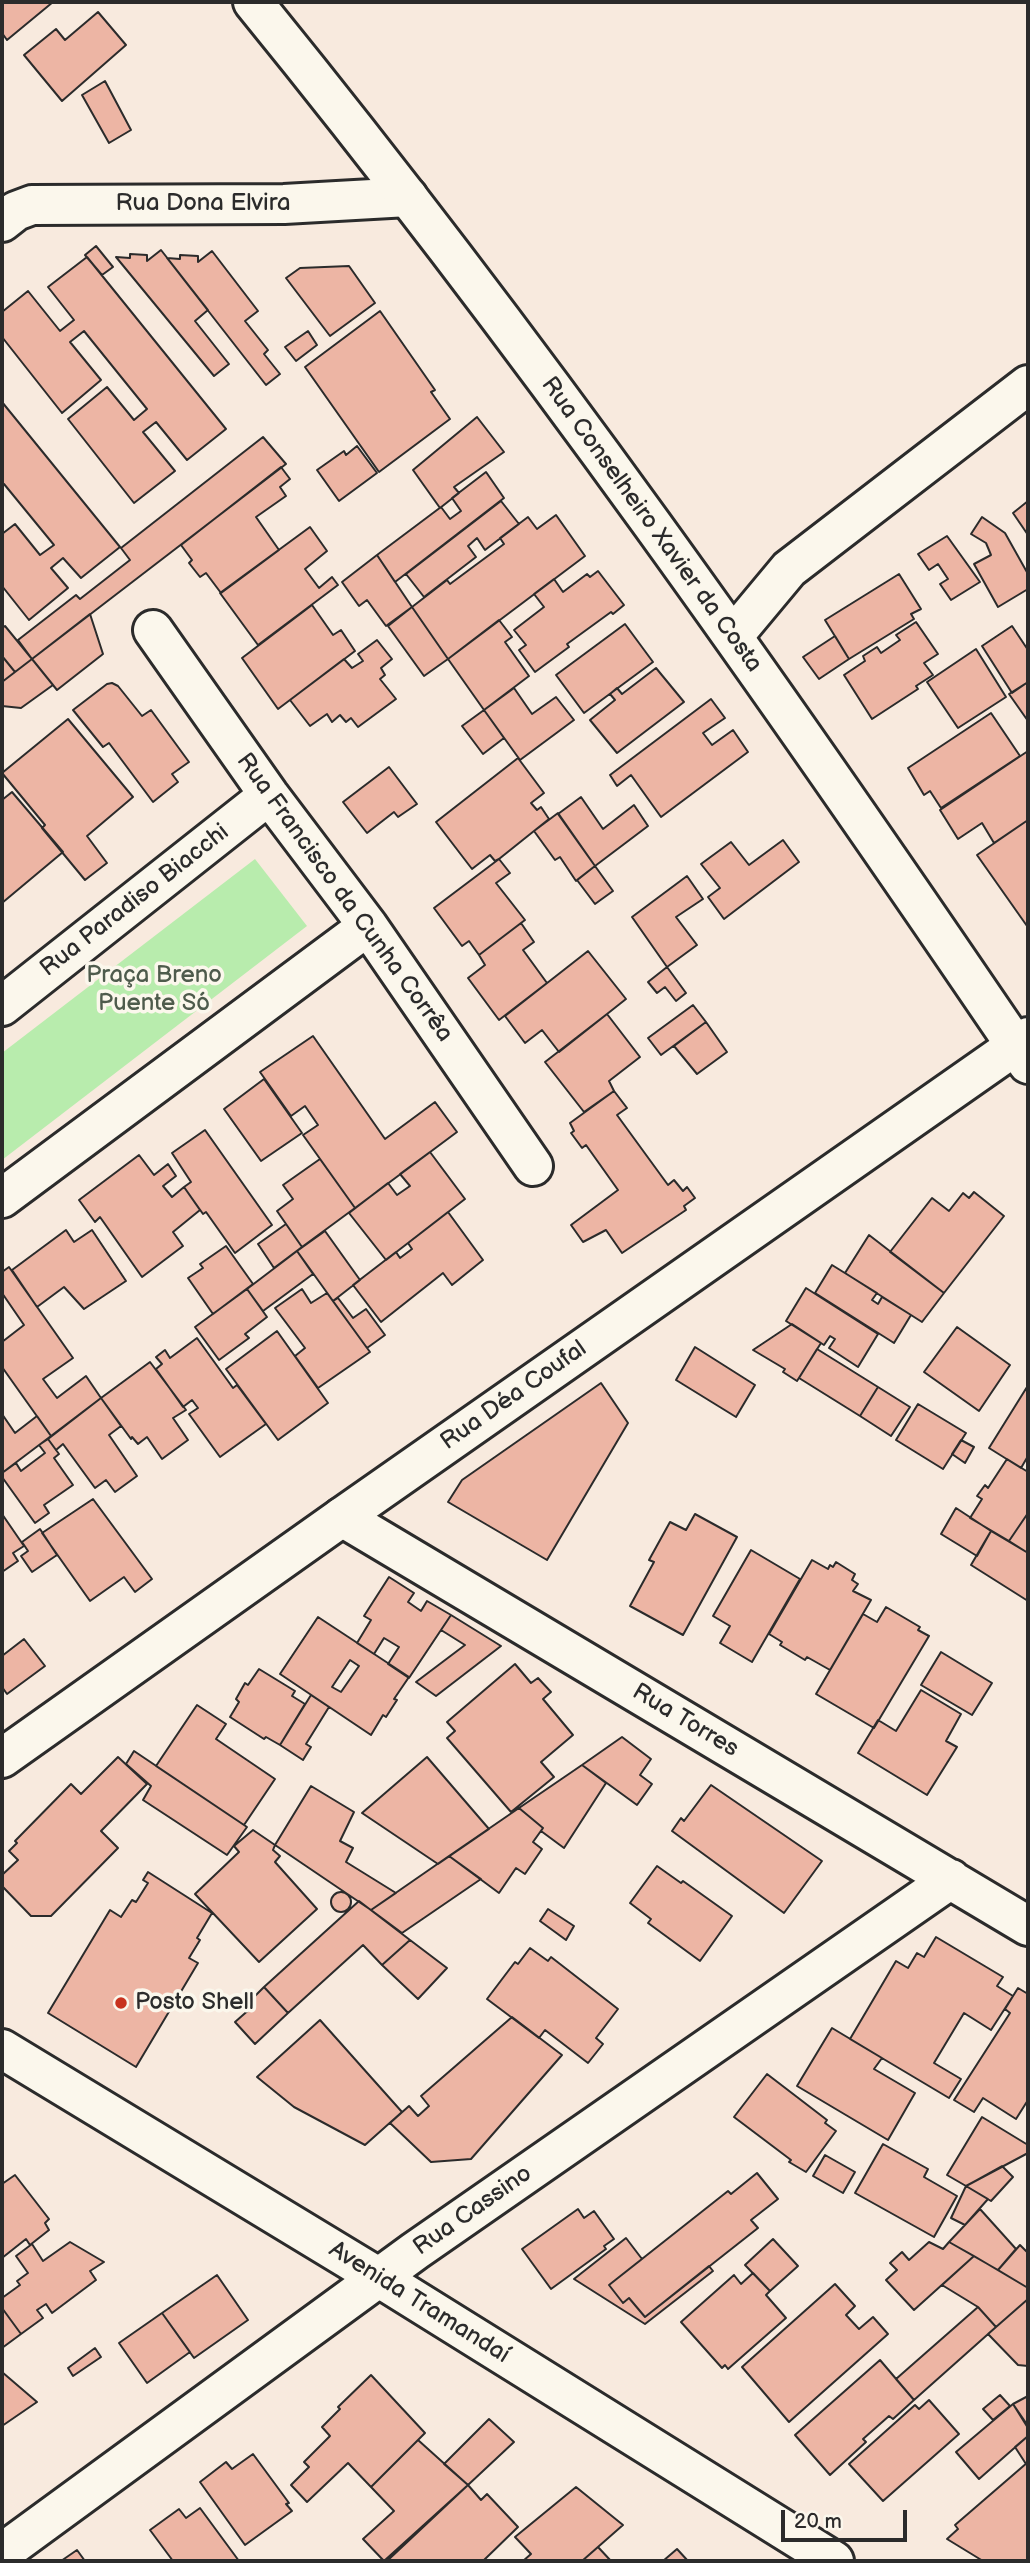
<!DOCTYPE html>
<meta charset="utf-8">
<style>
body{margin:0}
#map{position:relative;width:1030px;height:2563px;overflow:hidden;background:#f8eade;font-family:"Balsamiq Sans",sans-serif}
canvas{display:block}
.frame{position:absolute;inset:0;border:4px solid #2b2b2b;pointer-events:none}
.scale{position:absolute;left:781px;top:2510px;width:126px;height:32px;box-sizing:border-box;border:4px solid #2b2b2b;border-top:0;padding-left:9px;font-size:21px;line-height:24px;white-space:nowrap;color:#2b2b2b;-webkit-text-stroke:5px #fbf7ec;paint-order:stroke}
</style>
<div id="map">
<canvas width="1030" height="2563"></canvas>
<div class="frame"></div>
<div class="scale">20 m</div>
</div>
<script>
const ctx = document.querySelector('canvas').getContext('2d');
ctx.lineJoin = 'round';
function fill(path, color) { ctx.fillStyle = color; ctx.fill(path, 'evenodd'); }
function stroke(path, color, width, dash) { ctx.strokeStyle = color; ctx.lineWidth = width; ctx.lineCap = dash ? 'butt' : 'round'; ctx.setLineDash(dash || []); ctx.stroke(path); }
function drawText(font, color, halo, rows, align = 'center') {
  ctx.font = font + ' "Balsamiq Sans",sans-serif'; ctx.lineWidth = 7; ctx.setLineDash([]); ctx.textBaseline = 'middle'; ctx.strokeStyle = halo; ctx.fillStyle = color; for (const [text, x, y, turn = 0] of rows) {
    ctx.save(); ctx.translate(x, y); ctx.rotate((+turn || 0) * Math.PI / 180); ctx.textAlign = isNaN(turn) ? turn : align; if (halo) ctx.strokeText(text, 0, 0); ctx.fillText(text, 0, 0); ctx.restore();
  }
}
fill(new Path2D(`
 M255,859L307,926L2,1160V1053Z`), '#b8ecad');
const building = new Path2D(`
 M2,2H53L7,40L2,33Z
 M98,12L126,45L62,101L24,55L56,29L65,40Z
 M105,81L131,130L109,143L82,95Z
 M96,246L113,267L102,275L85,255Z
 M161,250L208,310L195,321L229,364L214,376L116,257L130,258V254L147,255V261Z
 M212,251L258,311L245,321L268,350L264,354L280,374L266,385L167,258L180,259V255L198,256V262Z
 M87,257L226,429L187,460L156,422L143,432L175,471L134,503L68,419L107,387L134,420L147,409L84,331L70,342L101,380L62,413L2,337V312L28,291L60,331L74,320L48,287Z
 M349,266L375,303L330,336L286,278L300,268Z
 M380,311L435,390L431,392L450,419L379,472L305,367Z
 M308,331L317,345L296,361L285,347Z
 M2,402L120,547L81,578L63,558L51,568L68,588L29,620L2,586V534L15,524L40,555L54,545L4,484L2,485Z
 M477,417L504,452L454,487L459,493L440,508L413,470Z
 M263,437L286,464L32,659L18,640L76,595L80,599L130,560L121,548Z
 M357,446L377,473L339,501L317,470L344,451L346,455Z
 M281,467L290,479L280,487L286,496L256,517L279,550L221,593L206,573L200,577L189,563L192,560L181,545Z
 M486,472L504,498L395,582L377,555L441,507L450,519L461,511L452,498Z
 M501,501L519,524L485,550L477,538L468,546L476,557L424,597L406,574Z
 M1028,501V535L1013,513Z
 M556,515L585,556L448,659L412,607L447,580L450,584L504,544L500,538L528,517L537,529Z
 M982,517L1005,533L1028,574V589L998,607L974,564L991,555L986,543L971,534Z
 M310,527L327,551L305,569L319,588L332,577L338,585L258,645L220,593Z
 M947,536L980,582L951,600L940,584L948,579L938,564L929,570L918,554Z
 M377,555L412,607L386,626L367,600L359,606L342,582Z
 M598,571L624,605L613,614L611,612L567,644L569,647L535,672L519,650L526,645L514,630L544,607L534,594L554,579L563,592L587,574L590,577Z
 M899,574L921,609L911,614L914,619L849,659L825,620Z
 M312,605L333,635L341,630L355,651L278,709L242,658Z
 M412,607L448,659L424,676L388,626Z
 M90,614L103,654L57,690L32,659Z
 M499,620L512,637L505,642L529,676L484,710L448,659Z
 M916,622L938,654L924,663L933,675L916,686L918,689L872,719L844,675L865,661L863,656L877,647L881,653L900,640L896,635Z
 M625,624L653,662L584,713L556,675Z
 M5,626L32,659L15,672L2,656V628Z
 M1012,626L1028,650V682L1012,693L982,646Z
 M835,636L849,659L819,679L803,657Z
 M377,640L392,659L381,668L385,675L380,679L396,699L358,727L351,718L346,722L340,715L332,722L327,714L310,726L290,700L344,659L352,668L363,661L358,654Z
 M976,649L1006,697L958,728L927,682Z
 M2,656L15,672L2,682Z
 M32,659L53,685L21,708L2,706V682Z
 M656,668L684,702L617,753L590,720L615,700L610,694L617,688L622,694Z
 M1028,682V721L1009,694Z
 M112,683L118,686L142,716L151,710L189,762L172,774L178,782L153,802L109,743L103,747L73,710L107,684Z
 M514,688L532,714L556,697L574,720L520,760L484,710Z
 M711,699L725,718L703,733L712,745L733,730L748,752L661,817L631,775L617,786L610,775Z
 M484,710L504,738L483,754L462,726Z
 M991,713L1020,756L941,808L930,791L924,795L908,768Z
 M68,719L133,797L87,836L107,863L85,880L42,828L45,825L2,773Z
 M1028,751V820L994,843L982,823L958,839L940,810Z
 M518,758L544,793L531,803L537,810L541,807L549,819L499,859L495,861L490,855L472,869L436,822Z
 M389,767L417,804L398,817L394,812L367,833L343,802Z
 M12,792L63,852L2,903V800Z
 M581,797L603,829L634,805L648,826L595,866L558,814Z
 M558,813L595,866L576,881L560,857L555,860L534,831Z
 M1028,820V926H1027L977,855Z
 M783,840L799,862L724,919L708,897L720,888L701,864L731,842L749,865Z
 M499,859L510,873L496,883L525,920L479,955L469,941L462,946L434,908Z
 M595,866L613,891L595,904L577,880Z
 M687,876L703,899L676,917L697,945L667,967L632,917Z
 M521,923L534,942L523,950L547,983L499,1020L468,978L485,965L479,955Z
 M588,951L626,999L559,1052L542,1030L525,1043L505,1016Z
 M667,967L686,993L676,1001L665,987L657,993L648,982Z
 M693,1005L706,1022L661,1055L648,1038Z
 M607,1014L640,1057L609,1081L614,1091L584,1112L545,1062Z
 M706,1022L727,1052L697,1074L674,1046Z
 M313,1036L385,1139L435,1102L457,1132L355,1208L303,1135L318,1125L305,1106L291,1116L260,1072Z
 M264,1079L302,1133L261,1161L224,1109Z
 M614,1091L627,1108L617,1115L668,1185L674,1180L683,1191L687,1187L695,1198L684,1206L686,1210L622,1253L606,1230L583,1242L571,1225L618,1190L586,1145L582,1148L571,1133L574,1131L570,1123Z
 M205,1130L272,1225L235,1253L206,1212L203,1214L184,1187L191,1182L172,1153Z
 M430,1152L465,1199L386,1260L349,1213L388,1183L397,1195L410,1186L400,1174Z
 M139,1155L154,1175L168,1164L176,1176L163,1186L172,1197L184,1187L200,1210L173,1232L183,1246L142,1277L100,1217L95,1222L79,1200Z
 M320,1159L355,1208L302,1247L277,1211L293,1199L283,1185Z
 M974,1192L1004,1216L944,1293L890,1252L932,1198L949,1211L963,1193L969,1198Z
 M448,1212L483,1260L452,1285L443,1273L381,1322L353,1285L396,1252L400,1258L412,1249L408,1243Z
 M286,1224L302,1247L274,1268L258,1244Z
 M66,1230L74,1242L92,1230L126,1281L84,1309L64,1287L37,1307L12,1270Z
 M325,1231L360,1280L333,1301L297,1251Z
 M869,1235L944,1293L922,1322L845,1273Z
 M226,1246L253,1284L213,1314L188,1278L203,1268L200,1264Z
 M297,1251L313,1274L263,1311L247,1289Z
 M832,1265L877,1293L872,1300L878,1304L882,1297L911,1315L894,1343L815,1293Z
 M9,1267L73,1358L43,1379L57,1398L86,1376L101,1398L51,1436L2,1367V1342L24,1325L2,1293V1272Z
 M806,1288L878,1334L858,1367L829,1348L835,1339L830,1336L824,1345L786,1321Z
 M247,1289L267,1317L245,1334L249,1338L219,1360L195,1327Z
 M302,1289L311,1303L327,1293L370,1352L318,1388L295,1356L305,1348L275,1308Z
 M338,1298L353,1318L366,1309L385,1335L367,1348L333,1301Z
 M792,1324L821,1343L797,1381L783,1372L785,1369L753,1350Z
 M957,1327L1010,1365L979,1411L924,1372Z
 M277,1331L328,1403L278,1440L226,1369Z
 M197,1338L233,1388L237,1385L266,1424L220,1457L189,1414L198,1408L192,1400L183,1407L156,1369L162,1364L156,1357L165,1350L170,1358Z
 M695,1347L755,1385L736,1417L676,1380Z
 M817,1349L878,1387L860,1416L799,1378Z
 M150,1362L186,1410L173,1418L188,1440L162,1459L147,1437L138,1444L132,1437L131,1439L101,1398Z
 M601,1383L628,1423L547,1560L448,1502L462,1480Z
 M878,1387L910,1407L891,1436L860,1416Z
 M1027,1387L1028,1456L1021,1468L989,1448Z
 M101,1398L121,1426L109,1435L137,1476L115,1492L106,1480L95,1488L63,1444L56,1450L48,1439Z
 M918,1404L966,1433L943,1469L896,1440Z
 M2,1414L15,1433L37,1416L51,1436L2,1473Z
 M48,1439L59,1454L54,1458L73,1485L44,1505L49,1513L35,1523L2,1477V1473L16,1463L21,1471L45,1453L39,1445Z
 M961,1440L974,1447L965,1463L952,1454Z
 M1007,1459L1028,1472V1513L1009,1541L970,1518L982,1499L977,1496L985,1485L988,1488Z
 M93,1499L152,1579L135,1592L124,1577L90,1601L42,1533Z
 M956,1508L991,1531L977,1556L941,1534Z
 M1028,1513V1553L1009,1541Z
 M2,1514L24,1546L13,1553L18,1561L2,1572Z
 M695,1514L737,1537L683,1635L630,1606L654,1562L649,1560L670,1522L686,1530Z
 M40,1529L57,1555L32,1572L21,1556L28,1551L22,1542Z
 M991,1531L1028,1553V1601L971,1565Z
 M751,1550L800,1579L752,1662L720,1643L730,1626L713,1616Z
 M812,1560L828,1569L830,1565L833,1567L836,1562L855,1574L852,1580L858,1584L853,1591L871,1600L830,1670L807,1657L805,1660L780,1645L782,1642L769,1634Z
 M389,1577L414,1593L408,1602L421,1611L427,1601L451,1615L409,1678L388,1664L399,1647L384,1638L374,1654L357,1643L371,1620L364,1616Z
 M886,1607L920,1627L918,1630L929,1636L874,1728L816,1694L863,1614L877,1622Z
 M451,1615L501,1646L436,1696L416,1682L465,1645L441,1630Z
 M318,1617L409,1677L394,1699L397,1700L386,1717L383,1715L371,1735L280,1674ZM350,1660L359,1666L341,1692L332,1687Z
 M24,1639L45,1666L7,1694L2,1687V1656Z
 M941,1652L992,1683L972,1715L921,1685Z
 M515,1664L531,1683L538,1678L551,1692L543,1699L573,1735L541,1762L554,1777L511,1812L447,1738L455,1731L447,1722Z
 M259,1669L295,1691L292,1696L305,1704L280,1745L266,1737L264,1739L230,1717L239,1702L236,1699L245,1683L248,1685Z
 M921,1690L961,1714L946,1741L957,1747L927,1795L858,1753L878,1720L896,1731Z
 M311,1695L329,1707L306,1744L311,1747L303,1760L280,1745Z
 M197,1705L226,1724L216,1739L275,1779L244,1825L156,1766Z
 M622,1737L651,1759L640,1775L652,1784L637,1805L582,1765Z
 M134,1751L247,1827L227,1855L143,1800L151,1786L126,1764Z
 M118,1757L147,1784L101,1831L118,1848L51,1916H31L2,1886V1875L18,1860L9,1851L17,1843L15,1841L71,1784L81,1794Z
 M427,1757L489,1829L438,1864L362,1813Z
 M582,1765L606,1783L564,1848L541,1831L543,1828L519,1808Z
 M711,1785L822,1861L784,1913L672,1831L681,1818L684,1821Z
 M311,1786L354,1812L340,1841L353,1848L346,1862L396,1893L371,1910L275,1845Z
 M519,1808L543,1828L533,1842L542,1849L525,1874L516,1868L499,1893L449,1856Z
 M253,1830L275,1845L273,1850L280,1856L275,1862L317,1909L259,1962L195,1894L239,1852L234,1846Z
 M449,1856L481,1879L402,1933L371,1910Z
 M657,1866L681,1883L683,1881L732,1916L700,1961L648,1923L651,1919L630,1903Z
 M148,1872L212,1913L197,1938L200,1940L189,1958L198,1963L136,2067L48,2013L110,1910L121,1917L132,1900L136,1902L148,1883L143,1880Z
 M331 1902a10 10 0 1 1 20 0a10 10 0 1 1-20 0Z
 M359,1901L410,1940L382,1965L363,1945L288,2013L264,1987Z
 M548,1909L574,1926L566,1940L540,1921Z
 M936,1937L1003,1977L997,1986L1013,1996L991,2030L964,2013L934,2063L961,2079L949,2098L850,2039L896,1961L908,1968L917,1953L924,1957Z
 M410,1940L447,1968L418,1999L382,1965Z
 M530,1948L548,1961L551,1957L618,2009L596,2038L603,2044L588,2063L545,2030L539,2038L487,1999L515,1962L518,1964Z
 M264,1987L288,2013L255,2044L235,2022L251,2008L247,2004Z
 M1018,1988L1028,1994V2100L1016,2119L983,2098L974,2112L954,2100L1010,2013L1005,2009Z
 M512,2017L562,2055L471,2159L431,2162L390,2123L409,2106L418,2116L429,2106L421,2096Z
 M320,2020L402,2112L365,2145L294,2107L257,2077Z
 M832,2028L882,2058L874,2069L915,2093L888,2140L797,2086Z
 M767,2074L827,2120L825,2123L836,2131L806,2172L789,2162L791,2160L734,2117Z
 M982,2117L1028,2145V2153L966,2186L947,2175Z
 M883,2144L928,2169L924,2177L957,2196L934,2237L855,2193Z
 M825,2155L855,2172L843,2193L813,2176Z
 M1002,2166L1013,2177L991,2201L966,2186Z
 M757,2173L778,2199L751,2220L758,2228L645,2317L629,2298L623,2303L609,2285L728,2191L731,2194Z
 M15,2175L49,2219L45,2223L49,2230L30,2245L26,2239L2,2258V2184Z
 M966,2186L988,2199L965,2225L951,2218Z
 M578,2209L584,2218L594,2211L614,2239L604,2246L606,2249L551,2289L522,2249Z
 M980,2209L1016,2249L998,2270L949,2242Z
 M626,2238L642,2259L609,2285L623,2303L629,2298L645,2317L709,2266L713,2271L645,2324L574,2279Z
 M773,2239L798,2266L770,2291L745,2265Z
 M70,2242L104,2262L90,2271L96,2280L52,2313L46,2304L37,2310L43,2318L21,2334L2,2308V2298L20,2285L17,2281L28,2273L16,2256L32,2244L43,2261Z
 M929,2242L943,2249L949,2242L974,2256L914,2310L886,2280L897,2270L890,2263L902,2252L909,2260Z
 M1020,2245L1028,2253V2288L998,2270Z
 M974,2256L1028,2288V2299L996,2327L978,2307L942,2285Z
 M753,2273L770,2291L766,2295L786,2318L728,2369L725,2365L722,2368L681,2322L734,2275L741,2284Z
 M217,2275L248,2320L194,2358L162,2313Z
 M835,2284L855,2306L846,2315L859,2329L873,2317L888,2334L789,2422L742,2367Z
 M1028,2299V2366L1018,2365L988,2334Z
 M978,2307L996,2327L914,2400L896,2379Z
 M2,2308L21,2334L2,2348Z
 M162,2313L190,2352L147,2383L119,2343Z
 M95,2348L101,2357L73,2376L68,2368Z
 M880,2360L914,2400L893,2419L889,2416L863,2439L866,2442L830,2475L795,2435Z
 M2,2372L37,2402L2,2426Z
 M371,2375L425,2433L371,2487L348,2463L307,2502L291,2485L309,2467L304,2462L330,2436L322,2427L340,2409L338,2407Z
 M1000,2395L1010,2406L993,2420L983,2409Z
 M1028,2396V2422L1026,2423L1013,2404Z
 M929,2400L959,2434L883,2501L849,2464L915,2405L919,2409Z
 M1013,2404L1028,2428V2436L979,2479L956,2452Z
 M489,2419L514,2442L468,2485L444,2464Z
 M1028,2436V2462L1026,2464L1015,2447Z
 M418,2440L468,2485L384,2561L363,2539L394,2511L371,2487Z
 M253,2454L289,2503L286,2504L292,2511L245,2545L200,2482L226,2462L232,2469Z
 M1028,2462V2561H983L947,2539L958,2529L955,2525Z
 M468,2485L481,2500L487,2494L518,2527L483,2561H387Z
 M576,2487L623,2525L582,2561H523L531,2554L515,2537Z
 M200,2508L239,2561H173L150,2530L179,2509L186,2518Z
 M598,2547L611,2561H582Z
 M677,2549L688,2561H663Z
 M77,2550L85,2561H61Z`);
fill(building, '#edb5a4');
stroke(building, '#2b2b2b', 2);
const minor = new Path2D(`
 M2,222L16,211L32,205L284,204L408,197
 M153,630L269,795L368,926L533,1166
 M734,635L789,569L1028,385
 M2,1006L269,795
 M2,1198L368,926
 M342,1517L1028,1926
 M2,2553L415,2251L951,1879`);
const tertiary = new Path2D(`
 M253,2C530,342 782,701 1028,1064`);
const secondary = new Path2D(`
 M2,1758L342,1517L1028,1037
 M2,2049L378,2277L834,2561`);
stroke(minor, '#2b2b2b', 44);
stroke(tertiary, '#2b2b2b', 44);
stroke(secondary, '#2b2b2b', 44);
stroke(minor, '#fbf7ec', 38);
stroke(tertiary, '#fbf7ec', 38);
stroke(secondary, '#fbf7ec', 38);
for (const [x, y, r, color] of [
 [121,2003,7,"#c8321e"]
]) { const dot = new Path2D(); dot.arc(x, y, r, 0, 2 * Math.PI); ctx.fillStyle = color; ctx.fill(dot); stroke(dot, '#fbf7ec', 2.5); }
drawText('24px', '#2b2b2b', '#fbf7ec', [
 ["Rua Dona Elvira",203,204],
 ["Rua Conselheiro Xavier da Costa",651,525,54],
 ["Rua Francisco da Cunha Corrêa",344,898,54],
 ["Rua Paradiso Biacchi",135,901,-38],
 ["Rua Déa Coufal",514,1396,-35],
 ["Rua Torres",685,1721,31],
 ["Rua Cassino",473,2211,-35],
 ["Avenida Tramandaí",419,2303,32]
]);
drawText('24px', '#4e5b4c', '#fbf7ec', [
 ["Praça Breno",154,976],
 ["Puente Só",154,1004]
]);
drawText('24px', '#2b2b2b', '#fbf7ec', [
 ["Posto Shell",135,2003]
], 'left');
</script>
